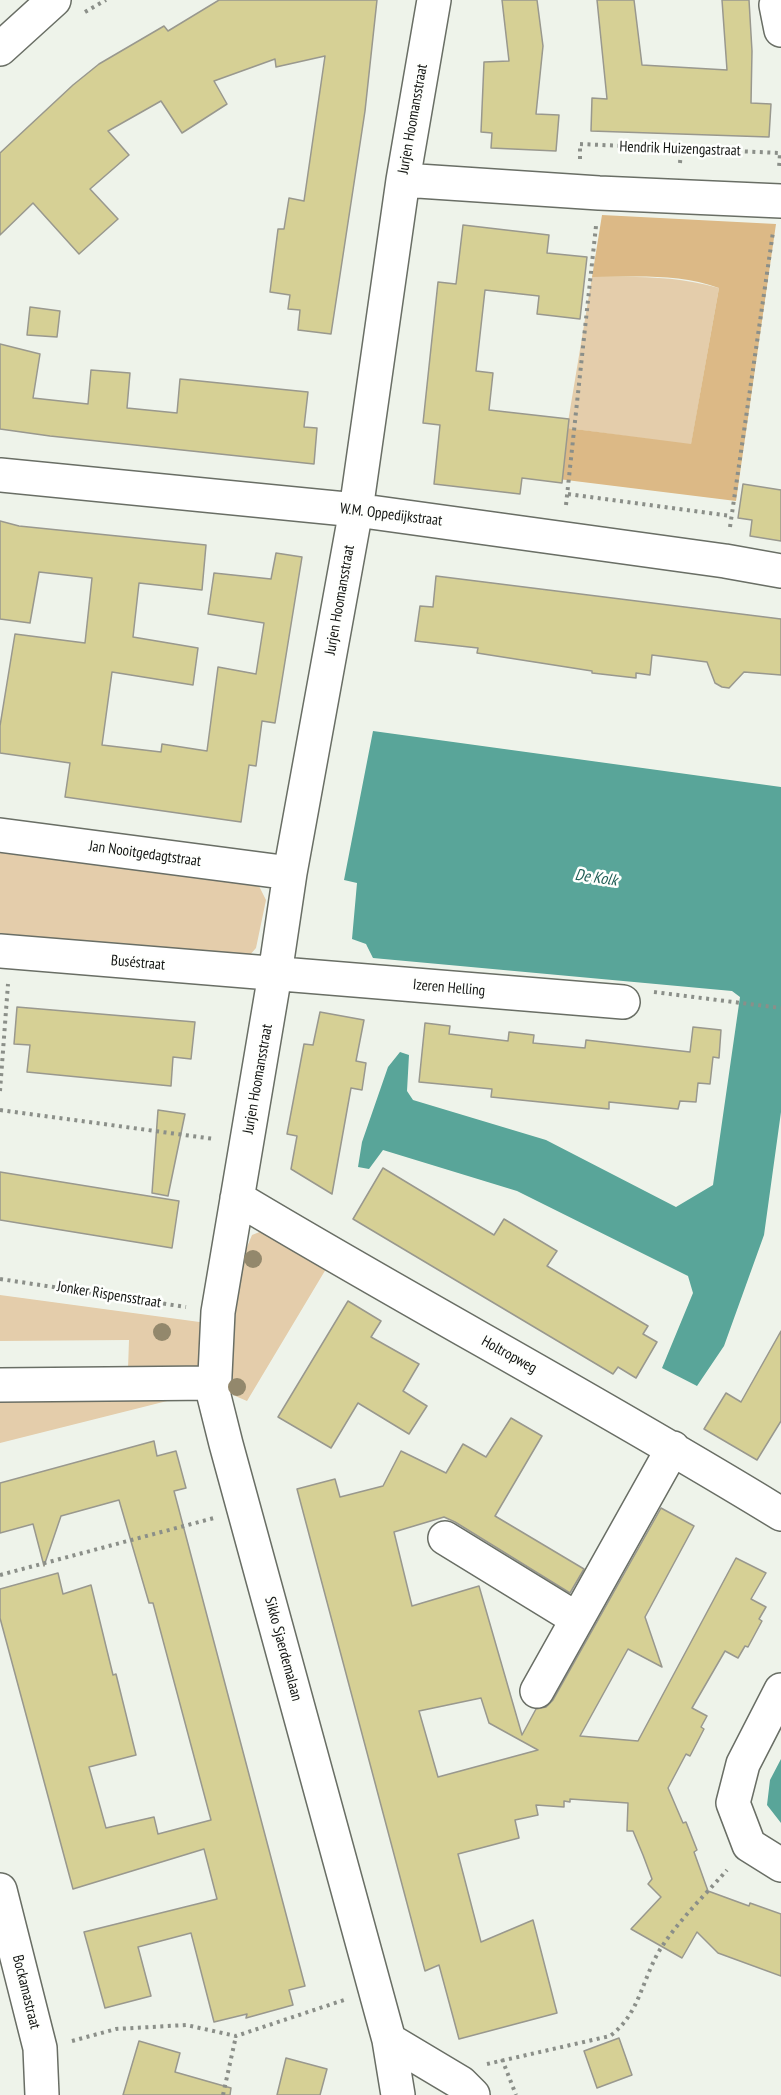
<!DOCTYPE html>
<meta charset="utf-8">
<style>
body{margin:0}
canvas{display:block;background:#eef3ea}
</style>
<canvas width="781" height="2095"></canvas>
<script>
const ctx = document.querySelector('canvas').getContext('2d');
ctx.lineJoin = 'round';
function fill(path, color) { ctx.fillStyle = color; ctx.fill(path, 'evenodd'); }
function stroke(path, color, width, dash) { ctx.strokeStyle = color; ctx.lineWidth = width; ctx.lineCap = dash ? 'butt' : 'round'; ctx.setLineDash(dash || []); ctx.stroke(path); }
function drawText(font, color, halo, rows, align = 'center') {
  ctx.font = font + ' "PT Sans Narrow",sans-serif'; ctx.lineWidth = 5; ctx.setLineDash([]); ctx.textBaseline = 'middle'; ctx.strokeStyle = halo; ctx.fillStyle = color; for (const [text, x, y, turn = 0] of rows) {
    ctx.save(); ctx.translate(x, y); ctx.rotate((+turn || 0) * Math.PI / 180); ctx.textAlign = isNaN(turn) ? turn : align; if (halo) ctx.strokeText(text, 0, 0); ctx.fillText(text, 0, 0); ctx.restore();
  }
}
fill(new Path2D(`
 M592,277C639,277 673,275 719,288L691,445L567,428Z
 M0,852L259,886L266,900L256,948L249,956L0,944Z
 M262,1231L326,1269L247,1401L233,1395L232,1354L240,1264L252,1235Z
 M0,1295L207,1323L199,1372L128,1369L129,1340L0,1341Z
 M0,1394L187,1396L0,1443Z`), '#e4cdab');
fill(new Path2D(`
 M602,215L776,224L736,501L558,479L567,428L691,444L719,288C678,273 634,277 592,277Z`), '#dcb986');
fill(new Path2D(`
 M373,731L781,787V1112L764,1235L724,1346L697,1386L662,1368L693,1293L688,1276L517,1191L383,1150L369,1169L358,1167L362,1142L388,1067L400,1052L409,1055L407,1091L413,1100L546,1140L676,1207L713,1185L740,997L732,991L373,958L366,944L352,939L357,883L344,880Z
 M781,1759V1823L767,1805L770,1780Z`), '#59a599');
const building = new Path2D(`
 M219,0H377L365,111L331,334L298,330L300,310L288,309L290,295L270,292L278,229H284L289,198L304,201L325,56L276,67L275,59L214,81L227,104L182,133L161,101L108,131L129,155L90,189L118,219L79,254L33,203L0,235V153L73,85L99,64L164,26L168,31Z
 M502,0H537L543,46L536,114L559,115L556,151L491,148L492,133L481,132L484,62L509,61Z
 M597,0H634L642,65L727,70L722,0H749L752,51L751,103L771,104L769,137L591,131L592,98L607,99Z
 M463,225L549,235L547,253L587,257L580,319L537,314L539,296L485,290L476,371L493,373L489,410L569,419L562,483L522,478L520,494L434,484L440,425L423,423L438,282L456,284Z
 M30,307L60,311L57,337L27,335Z
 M0,344L40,354L33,398L88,404L91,370L130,373L127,408L177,413L180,379L308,392L304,427L317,428L314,464L50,436L0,429Z
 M743,484L781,490V541L750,536L752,520L738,518Z
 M0,521L19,526L206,545L202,590L139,583L133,637L198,648L193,685L112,672L102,745L161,752L162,744L207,751L218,667L256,674L264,623L208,614L214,573L271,579L276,553L302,557L275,723L262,721L256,766L249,765L241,822L65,797L70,763L0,753V726L15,634L85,643L92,578L39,572L30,623L0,619Z
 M436,576L781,619V675L744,672L729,688L722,687L715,683L707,662L652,655L650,675L636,673V678L592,673V671L477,653L478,648L415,641L420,606L433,607Z
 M17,1007L195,1022L191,1059L173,1057L171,1086L27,1072L30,1045L14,1044Z
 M320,1012L364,1020L356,1061L366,1063L362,1090L351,1088L332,1194L291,1169L297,1136L287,1134L304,1044L313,1045Z
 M425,1023L450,1026L449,1034L508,1041L509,1032L534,1035L533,1043L585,1048L586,1040L690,1052L693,1027L721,1030L719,1058L713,1057L710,1084L698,1083L696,1102L680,1101L678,1109L609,1102V1109L491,1097L492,1089L419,1082Z
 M158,1110L185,1114L168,1196L152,1193Z
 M383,1168L494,1235L504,1219L557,1251L547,1266L648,1326L643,1334L657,1342L636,1378L618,1367L613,1374L353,1219Z
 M0,1172L179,1201L172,1248L0,1220Z
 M348,1301L381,1321L371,1337L419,1364L403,1391L427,1406L409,1434L358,1403L331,1448L278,1417Z
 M781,1331V1421L757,1460L704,1429L726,1393L741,1402Z
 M511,1418L542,1436L495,1516L584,1569L570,1593L455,1522L444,1517L394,1532L412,1606L479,1586L522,1735L536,1709L546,1707L553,1700L661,1508L694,1526L645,1617L662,1667L628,1649L580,1736L638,1741L736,1558L766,1573L751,1599L766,1607L759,1619L762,1621L748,1647L745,1646L738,1658L725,1651L692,1708L707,1716L701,1727L704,1729L690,1756L686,1754L668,1788L683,1823L686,1822L697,1850L694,1852L708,1891L749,1906L750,1903L781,1914V1976L718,1953L697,1932L682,1958L631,1929L661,1897L648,1884L652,1879L643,1855L633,1831H627L628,1803L570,1799V1802L564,1801V1807L536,1805L538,1815L515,1820L519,1838L458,1854L481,1942L533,1920L557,2013L459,2039L439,1965L425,1971L297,1489L335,1479L340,1497L383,1486L401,1451L446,1473L463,1444L486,1457ZM481,1698L489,1723L538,1750L438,1777L419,1711Z
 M154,1441L157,1456L176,1451L186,1488L174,1491L305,1986L289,1990L293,2005L246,2018L247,2014L214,2022L191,1933L138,1947L151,1996L105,2008L84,1932L217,1899L204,1849L73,1889L0,1618V1589L58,1573L63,1594L91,1585L113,1675L116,1674L136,1755L89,1767L106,1828L154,1817L158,1834L211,1820L153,1603H149L119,1500L61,1516L44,1566L33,1524L0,1533V1483Z
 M619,2038L632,2075L597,2088L584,2051Z
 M139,2041L180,2053L175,2072L231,2088L230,2095H123Z
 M286,2058L327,2069L320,2095H277Z`);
fill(building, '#d6d095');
stroke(building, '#99988e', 1.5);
const minor = new Path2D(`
 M776,5L781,30
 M0,49L54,0
 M403,180L599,193L781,201
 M0,475L356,510L725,561L781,571
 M0,835L290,873
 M0,951L623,1002
 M237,1198C417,1306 602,1404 781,1514
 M0,1385L214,1383
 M445,1538L577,1619
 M781,1690L743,1764L733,1803L749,1845L781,1865
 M537,1691L673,1448
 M0,1890L40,2048L42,2095
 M389,2040L461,2083L473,2095
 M398,2095L389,2040L226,1444L214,1396L218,1312L275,974L290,873L356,510L403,180L434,0`);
stroke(minor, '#696e65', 36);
stroke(new Path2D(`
 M85,12L106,0
 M580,159V144L780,153L779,168
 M680,163L681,149
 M568,494L731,516
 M566,505L596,226
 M730,527L773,232
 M654,992L781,1008
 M0,1091L8,984
 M0,1110L214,1139
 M0,1279L186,1307
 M0,1575L214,1518
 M72,2041L116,2029L186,2025L236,2036L344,2000
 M502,2059L516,2095
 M487,2064L610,2036C640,2014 642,1978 661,1948C679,1920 705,1895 727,1870
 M223,2095L236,2036`), '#8b8f89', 4, [3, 4.5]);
stroke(minor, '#fff', 33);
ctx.fillStyle = '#93886c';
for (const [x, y] of [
 [253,1259],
 [162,1332],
 [237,1387]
]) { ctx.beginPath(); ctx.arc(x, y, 9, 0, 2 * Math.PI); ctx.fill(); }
drawText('15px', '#131512', '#fefffd', [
 ["Jurjen Hoomansstraat",413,119,-80],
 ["Hendrik Huizengastraat",680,149,2],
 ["W.M. Oppedijkstraat",391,515,7],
 ["Jurjen Hoomansstraat",340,600,-80],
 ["Jan Nooitgedagtstraat",145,854,8],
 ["Buséstraat",138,963,5],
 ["Izeren Helling",449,988,5],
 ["Jurjen Hoomansstraat",258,1079,-80],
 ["Jonker Rispensstraat",109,1295,9],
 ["Holtropweg",509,1355,29],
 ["Sikko Sjaerdemalaan",283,1649,75],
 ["Bockamastraat",26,1992,76]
]);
drawText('italic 16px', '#205e56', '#fefffd', [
 ["De Kolk",596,878,8]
]);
</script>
